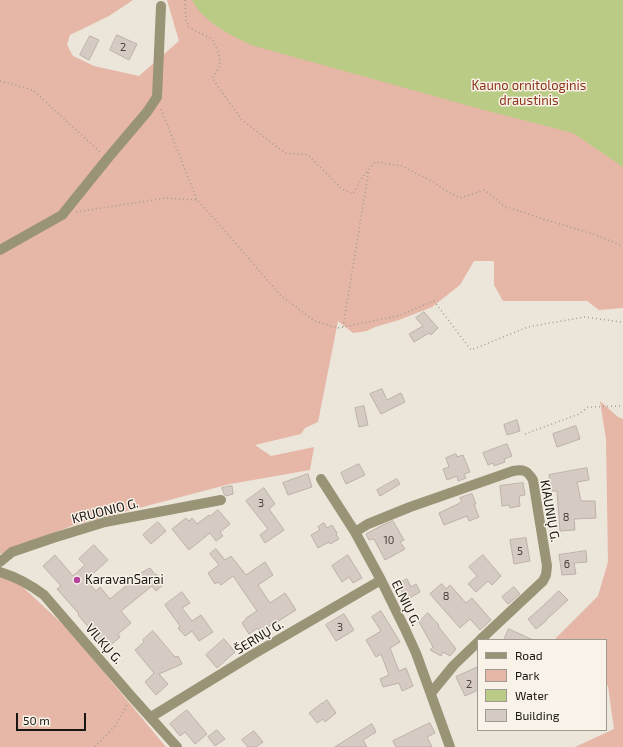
<!DOCTYPE html>
<meta charset="utf-8">
<style>
body{margin:0}
#map{position:relative;width:623px;height:747px;overflow:hidden;background:#ece5da;font-family:"Exo 2",sans-serif}
canvas{display:block}
.legend{position:absolute;left:477px;top:639px;width:130px;height:92px;box-sizing:border-box;background:#f9f2e8;border:1px solid #9f9a92;margin:0;padding:5px 7px;list-style:none;font-size:12px;color:#181612}
.legend li{display:flex;align-items:center;gap:8px;height:20px}
.legend b{width:20px;border:1px solid #9f9a92}
.scale{position:absolute;left:16px;top:713px;width:70px;height:18px;box-sizing:border-box;border:2px solid #181612;border-top:0;padding-left:5px;font-size:12px;line-height:14px;white-space:nowrap;color:#181612;-webkit-text-stroke:3px #f9f2e8;paint-order:stroke}
</style>
<div id="map">
<canvas width="623" height="747"></canvas>
<ul class="legend">
<li><b style="height:5px;background:#999476"></b>Road</li>
<li><b style="height:11px;background:#e6b6a7"></b>Park</li>
<li><b style="height:11px;background:#b9cb84"></b>Water</li>
<li><b style="height:11px;background:#d6cbc3"></b>Building</li>
</ul>
<div class="scale">50 m</div>
</div>
<script>
const ctx = document.querySelector('canvas').getContext('2d');
ctx.lineJoin = 'round';
function fill(path, color) { ctx.fillStyle = color; ctx.fill(path, 'evenodd'); }
function stroke(path, color, width, dash) { ctx.strokeStyle = color; ctx.lineWidth = width; ctx.lineCap = dash ? 'butt' : 'round'; ctx.setLineDash(dash || []); ctx.stroke(path); }
function drawText(font, color, halo, rows, align = 'center') {
  ctx.font = font + ' "Exo 2",sans-serif'; ctx.lineWidth = 3; ctx.setLineDash([]); ctx.textBaseline = 'middle'; ctx.strokeStyle = halo; ctx.fillStyle = color; for (const [text, x, y, turn = 0] of rows) {
    ctx.save(); ctx.translate(x, y); ctx.rotate((+turn || 0) * Math.PI / 180); ctx.textAlign = isNaN(turn) ? turn : align; if (halo) ctx.strokeText(text, 0, 0); ctx.fillText(text, 0, 0); ctx.restore();
  }
}
fill(new Path2D(`
 M0,0H133L109,16L70,35L67,45L73,56L94,66L139,76L179,41L167,0H623V308L599,310L587,301H503L494,285V261H474L460,285L432,307L399,320L375,327L367,331L353,333L338,321L318,422L305,428L301,434L255,445L271,456L314,447L310,470L230,484L74,525L0,554Z
 M600,401L618,417L623,419V747H575L614,729L608,686L606,685V640H554L598,596L608,562L606,439Z
 M0,566L67,628L166,747H0Z`), '#e6b6a7');
fill(new Path2D(`
 M192,0H623V167L573,133L484,110L251,45C233,36 215,28 201,13C197,9 195,4 192,0Z`), '#b9cb84');
const building = new Path2D(`
 M117,35L137,44L129,60L110,50Z
 M90,36L99,40L89,60L80,55Z
 M424,312L438,328L431,335L429,333L414,342L409,334L423,326L416,318Z
 M382,389L387,400L401,393L405,402L381,414L370,394Z
 M364,406L368,425L359,427L355,408Z
 M517,420L520,431L507,435L504,425Z
 M576,426L580,439L557,447L553,434Z
 M507,444L512,456L504,459L505,462L494,466L493,463L488,465L483,453Z
 M456,454L457,457L463,455L470,472L464,474L466,478L458,481L457,476L447,480L443,469L449,467L446,458Z
 M359,464L365,475L346,484L341,473Z
 M587,468L589,480L577,482L581,501H595L596,518L574,519L575,530L560,531L557,491H552L549,475Z
 M308,474L312,487L288,495L283,483Z
 M397,479L400,484L380,496L377,490Z
 M523,483L525,495L519,496L520,506L510,508L509,505L502,506L500,486Z
 M232,486L233,494L226,496L224,494L222,488Z
 M264,488L275,504L269,509L284,530L265,543L260,535L268,529L246,501Z
 M472,494L476,504H474L479,517L469,521L467,516L444,525L439,513L462,502L460,498Z
 M218,510L230,524L220,532L223,536L216,541L210,533L189,550L172,529L186,518L189,521L192,518L197,524L209,515L210,516Z
 M393,521L404,540L400,542L405,549L385,560L374,539L369,540L366,534L381,526Z
 M158,522L166,531L151,544L143,535Z
 M324,523L327,528L332,525L337,533L336,534L339,539L330,544L329,542L318,548L311,535L320,530L318,527Z
 M526,538L530,561L514,564L510,540Z
 M94,545L108,560L86,580L96,591L100,587L110,599L132,581L130,579L150,568L155,575L156,574L164,584L156,591L152,586L121,611L131,623L118,634L120,637L107,648L102,642L99,644L94,638L96,636L78,615L79,614L57,589L61,586L43,566L55,555L73,576L85,565L79,559Z
 M216,549L225,560L231,556L246,575L265,562L273,575L258,585L270,603L285,593L296,610L277,622V621L260,632L258,628L249,634L242,623L247,618H246L257,611L233,576L221,585L218,582L215,584L208,573L219,565L210,554Z
 M586,551L587,562L574,563L576,574L562,575L559,555Z
 M348,555L362,578L353,583L349,577L342,582L332,566Z
 M483,555L501,576L492,585L488,581L476,592L468,584L477,576L469,567Z
 M407,579L411,587L416,584L420,592L406,600L398,584Z
 M442,584L446,589L450,585L466,603L472,598L491,620L480,630L470,619L460,628L430,594Z
 M514,587L520,594L508,604L502,597Z
 M559,591L568,600L546,620V621L536,629L528,619L543,606Z
 M182,592L190,603L182,608L192,621L201,615L213,632L199,641L192,631L185,636L178,628L180,626L165,605Z
 M381,611L400,642L390,648L399,671L406,668L413,686L402,691L399,683L383,687L380,679L389,675L381,654L376,657L366,640L381,631L372,617Z
 M428,613L439,625L438,626L456,649L450,656L443,652L441,656L430,650L433,647L419,622Z
 M344,614L354,630L336,641L326,625Z
 M509,629L533,640H504Z
 M153,631L175,657L178,656L182,664L159,674L168,684L156,695L145,682L154,673L135,650L144,642L143,640Z
 M224,639L235,652L217,668L206,655Z
 M478,667V690L465,696L456,677Z
 M327,700L336,713L325,722L323,719L317,723L309,713L322,703H323Z
 M187,710L207,734L195,744L185,732L180,736L170,724Z
 M430,723L435,733L427,737L432,747H396L393,741Z
 M372,724L376,732L363,740L367,747H335Z
 M217,730L225,739L215,746L208,737Z
 M254,731L263,742L256,747H248L242,740Z`);
fill(building, '#d6cbc3');
stroke(building, '#bbb1a9', 1);
stroke(new Path2D(`
 M185,0L186,22L188,24V27L212,39L219,54L220,66L212,78L242,120L285,153L308,155L342,189L353,194L362,178L375,162L402,166L434,182L443,189L460,198L484,190L504,206L540,218L596,235L623,246
 M0,81L33,90L100,152
 M161,109L197,200
 M76,212L166,198L197,200L220,225L281,296L315,321L338,328L398,316L434,301L471,350L528,327L584,317L621,322L623,321
 M343,327L369,169
 M525,434L579,414L588,407L623,406
 M95,747L115,726L127,705`), '#a29d94', 1.5, [1, 3]);
stroke(new Path2D(`
 M0,250L62,215L108,158L147,112L157,97L161,6
 M321,479L355,532L381,580L405,629L416,653L450,747
 M355,532L368,524L410,507L513,471C523,469 527,470 533,480L547,566L546,575L543,581L480,640
 M0,562L12,552L53,538L105,522L221,500
 M0,572C16,577 31,585 44,595L132,697L177,747
 M431,693L454,665L478,642
 M151,717L252,655L381,580`), '#999476', 10);
for (const [x, y, r, color] of [
 [77,580,4,"#b444a0"]
]) { const dot = new Path2D(); dot.arc(x, y, r, 0, 2 * Math.PI); ctx.fillStyle = color; ctx.fill(dot); stroke(dot, '#f9f2e8', 1.5); }
drawText('11px', '#48433e', null, [
 ["2",123,47],
 ["3",261,503],
 ["8",566,517],
 ["10",389,540],
 ["5",520,551],
 ["6",567,564],
 ["8",446,596],
 ["3",340,627],
 ["2",469,684]
]);
drawText('13px', '#8b3317', '#f9f2e8', [
 ["Kauno ornitologinis",529,86],
 ["draustinis",529,101]
]);
drawText('13px', '#181612', '#f9f2e8', [
 ["KRUONIO G.",105,511,-14],
 ["KIAUNIŲ G.",550,511,80],
 ["ELNIŲ G.",406,603,64],
 ["ŠERNŲ G.",259,637,-31],
 ["VILKŲ G.",104,644,49]
]);
drawText('13px', '#181612', '#f9f2e8', [
 ["KaravanSarai",85,580]
], 'left');
</script>
